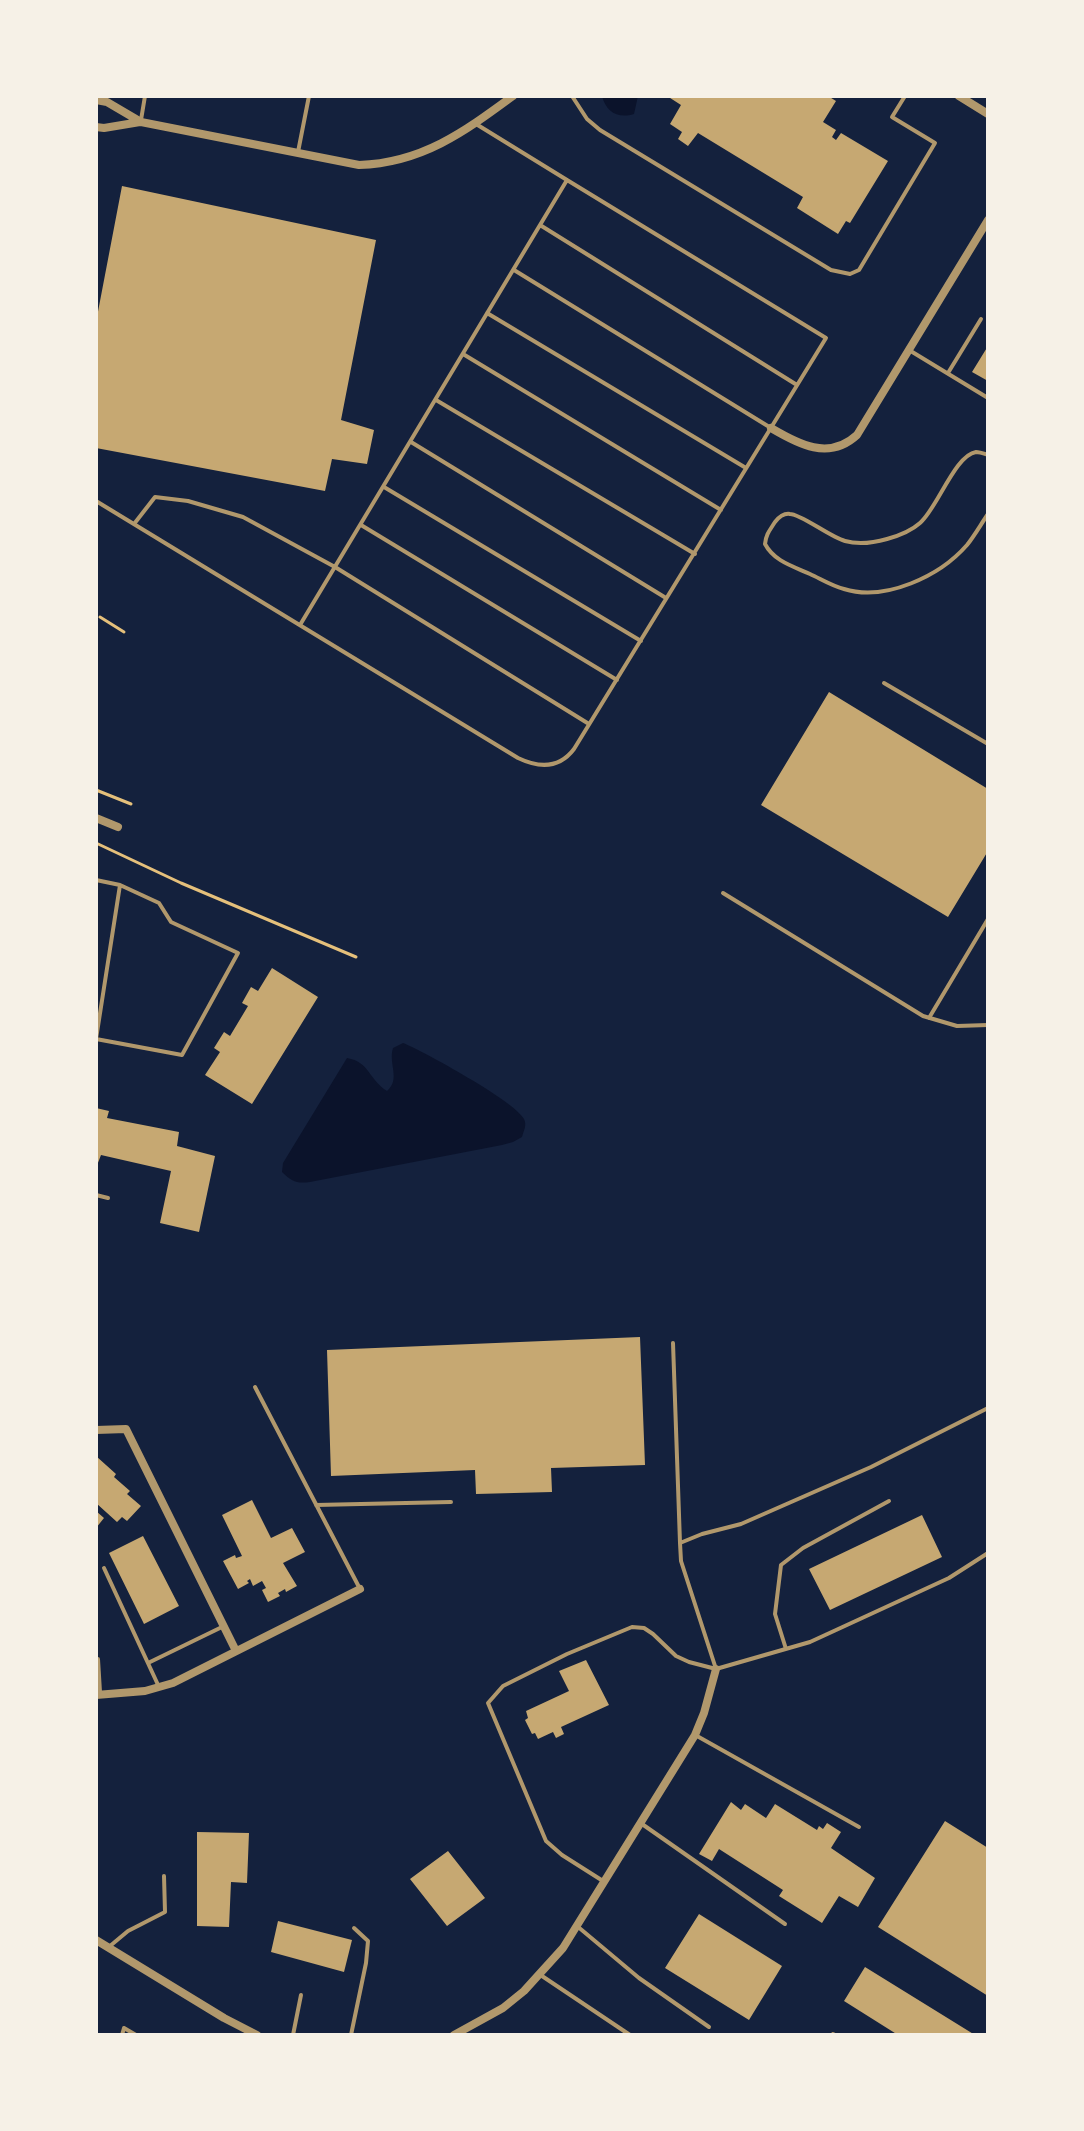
<!DOCTYPE html>
<style>
body{margin:0}
#map{position:relative;width:1084px;height:2131px;overflow:hidden;background:#14213d;font-family:Montserrat,sans-serif}
canvas{display:block}
.frame{position:absolute;inset:0;border:98px solid #f6f1e7;pointer-events:none}
</style>
<div id="map">
<canvas width="1084" height="2131"></canvas>
<div class="frame"></div>
</div>
<script>
const ctx = document.querySelector('canvas').getContext('2d');
ctx.lineJoin = 'round';
function fill(path, color) { ctx.fillStyle = color; ctx.fill(path, 'evenodd'); }
function stroke(path, color, width, dash) { ctx.strokeStyle = color; ctx.lineWidth = width; ctx.lineCap = dash ? 'butt' : 'round'; ctx.setLineDash(dash || []); ctx.stroke(path); }
fill(new Path2D(`
 M602,96H638L634,114C618,119 606,112 602,96Z
 M403,1043C423,1051 516,1102 524,1119C527,1125 524,1130 522,1137L513,1142L502,1145L310,1182C297,1184 291,1181 282,1172L283,1163L347,1058C370,1062 368,1079 387,1091C401,1079 388,1064 393,1048Z`), '#0b132b');
fill(new Path2D(`
 M667,96H828L836,101L823,122L836,130L832,137L836,140L841,133L888,161L850,223L846,221L838,234L797,208L803,197L698,133L688,146L678,139L682,132L670,124L681,105Z
 M122,186L376,240L341,420L374,430L367,464L332,459L325,491L96,448V322Z
 M988,346V381L972,372Z
 M829,692L988,789V851L948,917L761,805Z
 M272,968L318,997L252,1104L205,1075L220,1052L214,1048L224,1032L230,1036L248,1006L242,1003L251,987L258,991Z
 M96,1108L109,1111L107,1118L179,1132L177,1146L215,1156L199,1232L160,1223L171,1171L101,1155L96,1168Z
 M640,1337L645,1465L551,1468L552,1492L476,1494L475,1470L331,1476L327,1350Z
 M96,1456L116,1474L114,1477L130,1491L127,1494L141,1506L127,1521L122,1517L117,1522L96,1503Z
 M252,1500L271,1538L292,1528L305,1552L283,1563L297,1586L286,1592L285,1589L278,1593L280,1596L268,1602L262,1590L266,1588L262,1581L253,1586L250,1579L247,1581L249,1583L238,1589L223,1561L235,1555L236,1558L242,1556L222,1515Z
 M96,1511L104,1518L96,1528Z
 M922,1515L942,1557L830,1610L809,1569Z
 M143,1536L179,1606L144,1624L109,1553Z
 M586,1660L609,1705L561,1727L564,1734L556,1738L553,1732L538,1739L535,1733L532,1734L525,1720L528,1718L526,1711L569,1691L559,1671Z
 M731,1802L741,1810L745,1804L766,1818L775,1804L817,1830L819,1826L823,1829L827,1823L841,1832L831,1848L875,1878L858,1907L839,1896L822,1923L779,1896L783,1890L719,1849L712,1861L699,1854Z
 M945,1821L988,1848V1996L878,1927Z
 M197,1832L249,1833L247,1883L231,1882L229,1927L197,1926Z
 M448,1851L485,1898L447,1926L410,1879Z
 M699,1914L782,1966L749,2020L665,1968Z
 M278,1921L352,1940L344,1972L271,1952Z
 M865,1967L975,2035H898L844,2001Z`), '#c6a872');
stroke(new Path2D(`
 M100,617L124,632
 M96,790L131,804
 M96,843L181,883L356,957`), '#e5c07b', 3);
stroke(new Path2D(`
 M572,96L587,119L600,130L831,270L850,274L859,270L935,143L892,117L905,96
 M141,120L145,96
 M298,152L309,96
 M540,225L797,385
 M514,270L771,428
 M487,313L746,468
 M909,350L988,398
 M463,354L721,510
 M948,373L981,319
 M436,400L695,554
 M411,442L666,598
 M988,455C985,454 980,452 976,452C955,455 937,509 920,523C911,531 898,536 887,539C873,543 859,545 845,541C830,537 801,514 790,514C784,513 779,517 775,522C770,530 766,534 765,544C774,561 792,566 810,574C821,579 832,586 844,589C885,602 940,576 967,545C975,535 981,524 988,514
 M384,487L641,641
 M96,501L518,758C539,768 559,769 574,749L826,338L567,180
 M134,524L155,497L188,501L243,517L335,567L589,724
 M361,525L617,680
 M300,625L567,180L476,124
 M884,683L988,744
 M96,880L120,885L159,903L171,922L238,953L182,1055L96,1039
 M723,893L923,1016L957,1026L988,1025
 M929,1018L988,919
 M96,1039L120,885
 M96,1195L108,1198
 M673,1343L680,1543
 M255,1387L360,1589
 M316,1505L451,1502
 M104,1568L159,1687
 M786,1649L775,1614L781,1565L803,1548L889,1501
 M96,1659H98L100,1692
 M148,1663L222,1627
 M716,1669L681,1561L680,1543L702,1534L741,1524L871,1467L988,1408
 M697,1736L859,1827
 M642,1824L785,1924
 M603,1881L562,1855L546,1841L488,1703L503,1686L567,1654L632,1627L644,1628L653,1634L676,1656L689,1662L716,1669L810,1642L949,1578L988,1553
 M577,1926L639,1978L709,2027
 M110,1946L128,1931L165,1912L164,1876
 M539,1974L630,2035
 M833,2034L835,2035
 M122,2035L124,2028L136,2035
 M293,2035L301,1995
 M351,2035L366,1963L368,1941L354,1928`), '#b1986c', 4);
stroke(new Path2D(`
 M959,96L988,114
 M96,100L107,102L141,122L359,165C422,163 464,132 513,96
 M96,127L104,128L140,122
 M771,428C798,444 829,461 857,435L988,220
 M96,818L118,827
 M96,1430L126,1429L236,1651
 M96,1695L145,1691L173,1683L360,1589
 M96,1940L224,2018L257,2035
 M454,2035L503,2008L524,1991L563,1948L695,1735L704,1713L716,1669`), '#b1986c', 8);
</script>
